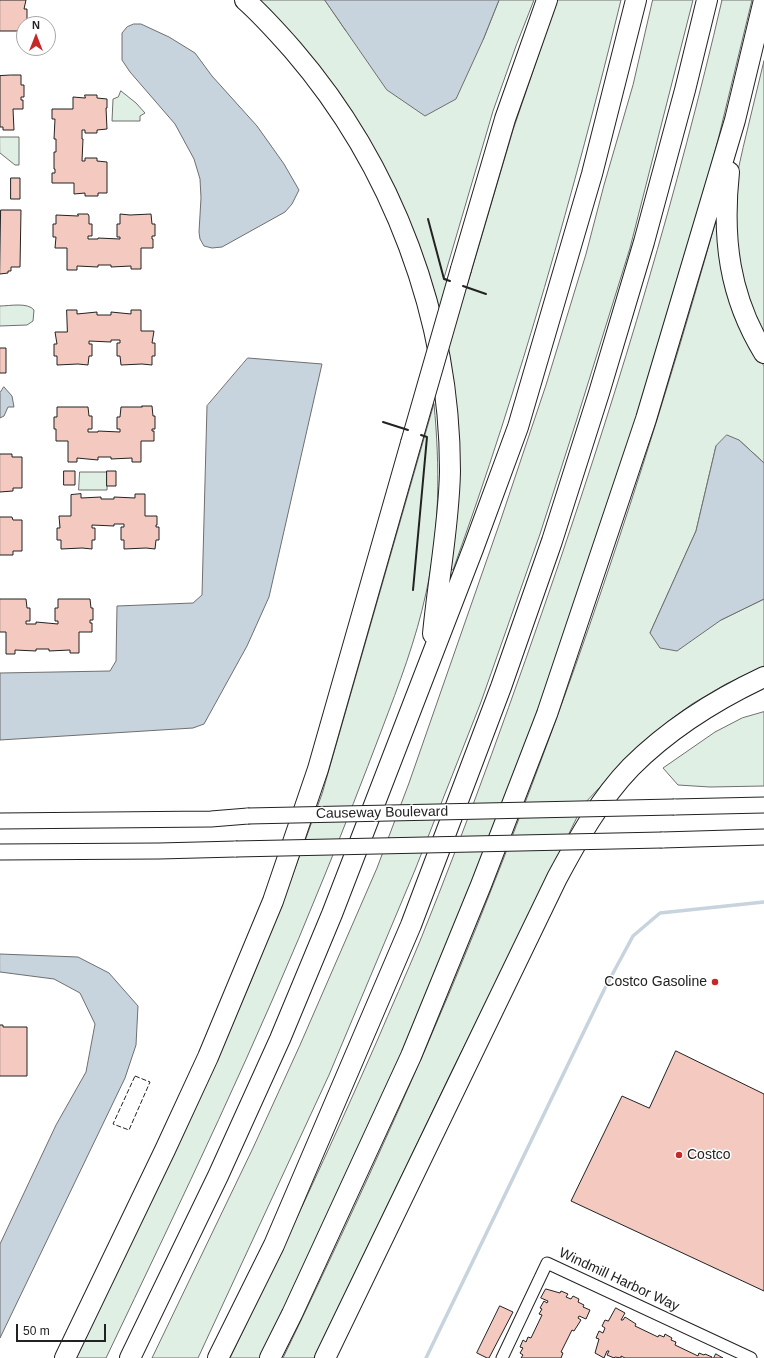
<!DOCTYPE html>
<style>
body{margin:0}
#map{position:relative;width:764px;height:1358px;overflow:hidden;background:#fff;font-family:Helvetica,sans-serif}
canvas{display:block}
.north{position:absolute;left:16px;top:16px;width:40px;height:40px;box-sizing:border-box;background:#fff;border:1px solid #a7a7a7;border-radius:50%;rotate:0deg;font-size:11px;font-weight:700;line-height:16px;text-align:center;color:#222}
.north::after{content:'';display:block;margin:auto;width:14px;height:18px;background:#c62828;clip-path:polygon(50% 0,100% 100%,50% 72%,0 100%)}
.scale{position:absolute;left:16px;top:1324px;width:90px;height:18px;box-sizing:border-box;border:2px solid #222;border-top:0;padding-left:5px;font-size:12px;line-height:14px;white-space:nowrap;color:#222;-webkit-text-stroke:3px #fff;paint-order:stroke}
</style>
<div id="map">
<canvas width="764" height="1358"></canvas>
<div class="north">N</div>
<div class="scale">50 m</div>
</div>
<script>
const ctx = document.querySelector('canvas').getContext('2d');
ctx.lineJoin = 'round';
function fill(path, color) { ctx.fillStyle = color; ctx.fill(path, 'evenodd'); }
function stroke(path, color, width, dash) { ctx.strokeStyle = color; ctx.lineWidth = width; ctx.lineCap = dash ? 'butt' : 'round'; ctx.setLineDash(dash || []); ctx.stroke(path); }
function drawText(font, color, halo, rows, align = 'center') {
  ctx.font = font + ' Helvetica,sans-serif'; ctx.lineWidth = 3; ctx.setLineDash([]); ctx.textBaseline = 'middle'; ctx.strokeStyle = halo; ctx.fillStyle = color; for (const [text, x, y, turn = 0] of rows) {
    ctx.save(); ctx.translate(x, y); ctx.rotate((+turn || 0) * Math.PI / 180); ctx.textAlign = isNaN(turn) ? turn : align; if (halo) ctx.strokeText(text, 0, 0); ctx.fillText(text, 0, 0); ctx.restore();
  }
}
const green = new Path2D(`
 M259,0H325L346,31L483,40L499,0H534L516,46L493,111L444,278L467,286L513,130L557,0H621C574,192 520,384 453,570L451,569L455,534L436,297C412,217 377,144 327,77C307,50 283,25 259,0Z
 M653,0H693L630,248L576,422L540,534L481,702L415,870L329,1075L198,1358H152L253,1148L300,1045L377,868L409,783L500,522L546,385L586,254L604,185L633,85Z
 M722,0H752L718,140L672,311L591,563L518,766L440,968L338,1202L260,1358H230C281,1253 330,1148 377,1041C391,1008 406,975 420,941C470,817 515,692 558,566C621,380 678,191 722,0Z
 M764,61V343L738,277L735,184L743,148Z
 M121,91L136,103L145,113L140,116V121H112L113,99L118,97Z
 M0,137H19V165H15L0,153Z
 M720,219L757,355L764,366V463L739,440L716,446L696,531L650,633L721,620L764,599V666L726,684L692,704L670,720L636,749L583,805L449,1077L314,1358H283C361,1196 436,1033 501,865C584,654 655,438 716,220Z
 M0,306C9,306 28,302 34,310L33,321L27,325L0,326Z
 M434,404C440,466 440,531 426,593C416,640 399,684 382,729C363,779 344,828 324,877C258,1041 182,1199 106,1358H76L216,1062L251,981L286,893L322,794Z
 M80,472H107V490H79Z
 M764,712V786L710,787L678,785L663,768L715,732L742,718Z`);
fill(green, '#e0efe3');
stroke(green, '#6f6f6f', 1);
const water = new Path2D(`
 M325,0H499L483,40L456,99L425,116L387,90Z
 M134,24H141L169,37L195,53L212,76L257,126L284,164L299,190L292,204L285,212L222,247L212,248L204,246L200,239L199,232L201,198L200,179L194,159L175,124L130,72L122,60V33L127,27Z
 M248,358L322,364L269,597L247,646L204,724L193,728L0,740V673L110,671L116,661L117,606L193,603L202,595L207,406Z
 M4,387L12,396L14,407H8L4,416L0,418V393Z
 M727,435L739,440L764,463V599L721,620L677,651L660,648L650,633L696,531L716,446Z
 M0,954L78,957L109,973L138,1006L136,1045L125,1078L0,1338V1244L56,1125L86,1072L95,1024L80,993L54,979L0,972Z`);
fill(water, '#c7d3dd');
stroke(water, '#6f6f6f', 1);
stroke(new Path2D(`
 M426,1358L605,988L633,936L660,913L764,902`), '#c7d3dd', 3.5);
const building = new Path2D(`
 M0,0H26L24,9H27V22H24V31H0Z
 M11,75H21V85H24V97H21V100H23V109H13L14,130H3V127H0V76Z
 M85,95H97V98L107,99V108H106L107,129L97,130V133H85V130H82V139H83L82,161H85V158H97V161L107,162V193H98V196H85V193L74,194V183H52V173H55V169H54V152H56V139H54L55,119H52V109H73V97L85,98Z
 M11,178H20V199H11Z
 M1,210H21L20,267H11V271H8V273L0,274Z
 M78,214H88L89,216V224H92V236H88V239H98V238L120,239V237H117V224H120V214L130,215L151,214L152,224H155V236H152V239H153V248H141V269H131V266L111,267V265H98V267L77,266V270H67V248H55L56,237H53V224H56V215L78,216Z
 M67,310H77V314L97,312V315H111V312L131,314V310H141V331H154L152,343H155V356H152V365L142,364L121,365L120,356H117V343H120V340H111V342L89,341V344H92V356H89L88,365L78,364L57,365V356H54V344H57L55,332H67Z
 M0,348H6V373H0Z
 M142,406H152L153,416H155V429H152V431H154V441H141V462H132V458L111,459V457H98V460L77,458V462H68V441H56V429H54V417H57V407H88L89,416H92V429H88V432H98V431L120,432V429H117V417H120L121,407H142Z
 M0,454H12V457H22V488H13V491L0,492Z
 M64,471H75V485H64Z
 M107,471H116V486H107Z
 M81,494V498L101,497V499H114V497L135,498V494H145V516H157V525H156V527H159V540H156L155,549L146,548L124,549V540H121V527H124V524H114V526L92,525V528H95V540H92V549L82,548L61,549V540H57V528H60L59,516H71V495Z
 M0,517H12L13,520H22V551H13V555H0Z
 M0,599H26L27,608H30V621H26V624H36V622L58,624V621H55V608H58V599H90L91,608H93V620H90V623H92V632H79V653H70V650L49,651V649H36V651L15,650V654H6V632H0Z
 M0,1025H3V1027H27V1076H0Z
 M676,1051L764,1094V1291L571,1201L622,1096L649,1108Z
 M546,1289L560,1293L561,1291L568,1294L566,1297L571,1299L573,1296L579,1299L578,1302L584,1305L583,1307L590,1310L586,1319L579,1316L578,1318L581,1320L574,1331L572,1330L561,1352L563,1353L561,1358H521L523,1355L520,1353L523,1348L520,1347L523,1340L526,1342L528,1337L531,1338L542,1315L539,1314L542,1309L540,1308L544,1301L547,1303L548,1301L541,1298Z
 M500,1306L513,1312L489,1358H487L477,1353Z
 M616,1308L625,1313L621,1320H623L625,1317L636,1324L635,1326L658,1337L659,1335L664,1337L665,1334L672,1338L671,1340L676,1342L675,1345L698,1356L699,1353L704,1355L705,1354L712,1357V1358H625L621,1356V1358L615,1357L614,1358L607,1355L609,1351H607L604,1358L595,1353L599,1339L596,1338L599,1331L603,1333L605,1328L602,1326L605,1320L608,1321Z
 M716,1354L723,1358H714Z`);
fill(building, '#f3c9c0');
stroke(building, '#222', 1);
const street = new Path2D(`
 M502,1358L547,1263L751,1358`);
const secondary = new Path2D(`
 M674,807L764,805
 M0,821L211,819L248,816
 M662,840L764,837
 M0,852L159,851L236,849`);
const highway = new Path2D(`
 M245,0C262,15 278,33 293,50C393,166 450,318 450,471C449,526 438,580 433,634
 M729,172C722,238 729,296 764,353
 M461,269L505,119L547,0
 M65,1358L165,1150L208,1057L273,901L318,769L411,443
 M130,1358L218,1176L280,1039L332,914L473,549L518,427L592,174L636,0
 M218,1358L274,1245L411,925L501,687L552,541L599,393L644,242L685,90L707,0
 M270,1358L292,1314L411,1056L481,885L547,714L646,419L735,120L764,0
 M325,1358L557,878C578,839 600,799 631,767C669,729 715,700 764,677`);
stroke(street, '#222', 13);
stroke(secondary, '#222', 17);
stroke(highway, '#222', 22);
stroke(street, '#fff', 11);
stroke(secondary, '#fff', 15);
stroke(highway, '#fff', 20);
const secondaryBridge = new Path2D(`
 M248,816L674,807
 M236,849L662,840`);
const highwayBridge = new Path2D(`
 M411,443L461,269`);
stroke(secondaryBridge, '#222', 17, []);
stroke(highwayBridge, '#222', 22, []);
stroke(secondaryBridge, '#fff', 15);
stroke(highwayBridge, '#fff', 20);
stroke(new Path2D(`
 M135,1076L150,1082L129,1130L113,1124Z`), '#222', 1, [5, 2]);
stroke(new Path2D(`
 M428,219L444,279L450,281
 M463,286L486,294
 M383,422L408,430
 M413,590L427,437L421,435`), '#222', 2);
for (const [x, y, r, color] of [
 [715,982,4,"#c62828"],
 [679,1155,4,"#c62828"]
]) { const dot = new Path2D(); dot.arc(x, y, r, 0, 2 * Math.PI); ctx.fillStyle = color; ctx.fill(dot); stroke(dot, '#fff', 1.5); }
drawText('14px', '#222', '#fff', [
 ["Causeway Boulevard",382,813,-1],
 ["Windmill Harbor Way",619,1280,25]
]);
drawText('14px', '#222', '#fff', [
 ["Costco Gasoline",707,982],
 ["Costco",687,1155,"left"]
], 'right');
</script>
